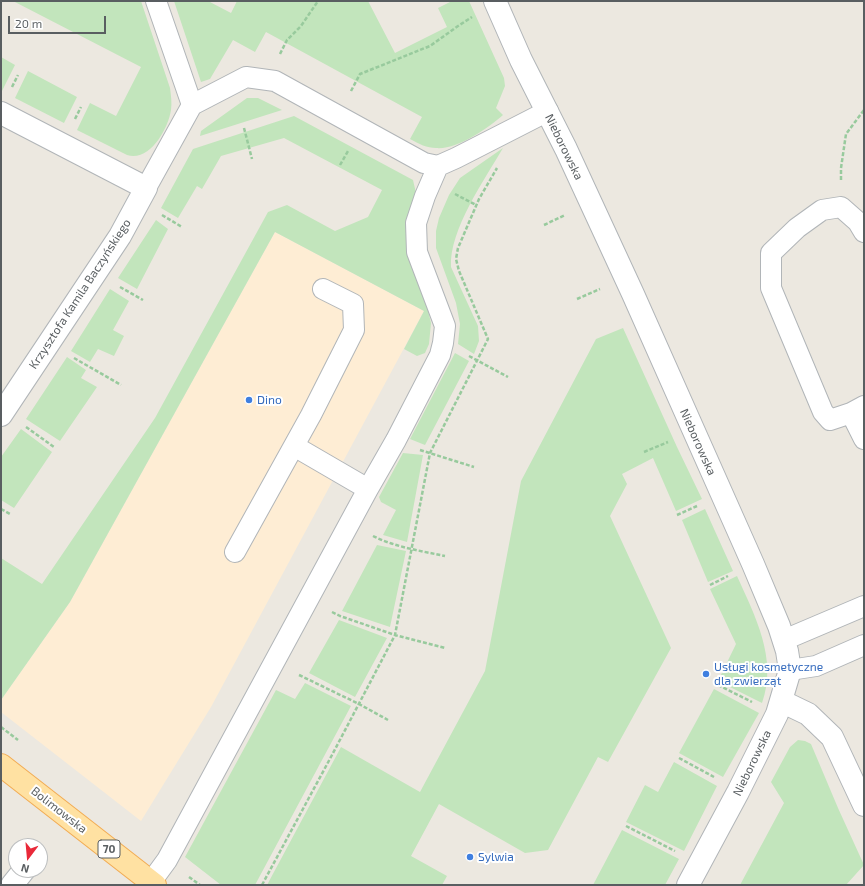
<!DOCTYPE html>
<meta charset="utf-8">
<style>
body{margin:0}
#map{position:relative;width:865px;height:886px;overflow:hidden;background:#ece8e0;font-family:"Exo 2",sans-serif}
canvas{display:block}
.frame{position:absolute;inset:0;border:2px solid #595e61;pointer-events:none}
.north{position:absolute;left:8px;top:838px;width:40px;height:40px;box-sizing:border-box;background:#fff;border:1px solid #bdbfc0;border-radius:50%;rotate:196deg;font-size:11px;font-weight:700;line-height:16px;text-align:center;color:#595e61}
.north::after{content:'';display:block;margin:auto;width:14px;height:18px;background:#e92939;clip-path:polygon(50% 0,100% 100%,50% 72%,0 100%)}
.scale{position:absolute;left:8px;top:16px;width:98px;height:18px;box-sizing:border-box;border:2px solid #595e61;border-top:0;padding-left:5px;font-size:12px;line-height:14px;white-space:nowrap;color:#595e61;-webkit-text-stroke:3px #fff;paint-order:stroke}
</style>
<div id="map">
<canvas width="865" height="886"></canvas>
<div class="frame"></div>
<div class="north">N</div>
<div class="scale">20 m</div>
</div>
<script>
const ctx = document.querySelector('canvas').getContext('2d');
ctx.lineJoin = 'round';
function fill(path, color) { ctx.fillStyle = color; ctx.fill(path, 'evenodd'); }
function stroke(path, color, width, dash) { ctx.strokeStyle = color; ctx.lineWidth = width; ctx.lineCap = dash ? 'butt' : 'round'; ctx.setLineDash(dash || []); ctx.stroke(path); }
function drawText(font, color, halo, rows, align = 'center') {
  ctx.font = font + ' "Exo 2",sans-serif'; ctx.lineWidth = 4; ctx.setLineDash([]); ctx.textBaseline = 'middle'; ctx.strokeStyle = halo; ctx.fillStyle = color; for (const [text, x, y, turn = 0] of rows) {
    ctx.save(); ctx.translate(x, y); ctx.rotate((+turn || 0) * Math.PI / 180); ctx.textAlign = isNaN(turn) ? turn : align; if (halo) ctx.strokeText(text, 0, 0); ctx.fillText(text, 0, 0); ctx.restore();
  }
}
fill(new Path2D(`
 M275,232L424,311L211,707L141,821L1,712V700L70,602Z`), '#feedd4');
fill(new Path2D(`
 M13,1H141L170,88C171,95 172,103 171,110C168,129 150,162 127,155L77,130L90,103L116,116L141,67Z
 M174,1H208L231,13L237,1H368L395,53L447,27L438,8L452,1H469L504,78L505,86L496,108L503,115C488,128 457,150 436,148C427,148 419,144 410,139L422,117L266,32L255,52L233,40L210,79L201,82Z
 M1,57L15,65L2,91L1,90Z
 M28,71L77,97L64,123L15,98Z
 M247,98H258L282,110L200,136L201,131Z
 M294,116L413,180L416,193L406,223V244L418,283L427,306L431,323L429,344L425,353L417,356L404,349L424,311L275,232L70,602L1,700V558L42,584L155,418L268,212L287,205L335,231L368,217L382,190L284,138L221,156L202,189L197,186L178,218L161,208L193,149Z
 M503,148C485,179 449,230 451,267L478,326L479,341L474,354L458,344L460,324L456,303L436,248V231L439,218L449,195L460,178Z
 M156,220L168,229L137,289L118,278Z
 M110,289L129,301L113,330L124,336L114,356L98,349L90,362L71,351Z
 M623,328L677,447L702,499L676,511L653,458L622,474L627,484L610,516L671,648L608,762L598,757L548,850L525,853L439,804L411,856L447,876L442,885H267L341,747L420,792L485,671L521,481L596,339Z
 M455,353L469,361L425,445L410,439Z
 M67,357L86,370L81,378L97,387L60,441L26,419Z
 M21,429L52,452L14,508L1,500V457Z
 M403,453L423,455L407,542L383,535L396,510L381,502L379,497Z
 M705,509L733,571L708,582L682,520Z
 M377,545L406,551L390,627L342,611Z
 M737,576C755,616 778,659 762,703L718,681L736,644L710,589Z
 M339,620L387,638L355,697L309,673Z
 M305,683L351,706L255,885H221L185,857L276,690L295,699Z
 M714,689L759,713L723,777L679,753Z
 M798,740L805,741L811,744L838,808L864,865L846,885H740L784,803L771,782L790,747Z
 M674,762L717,786L684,851L626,822L645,785L658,792Z
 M622,830L679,859L665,885H593Z`), '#c2e5bc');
const service = new Path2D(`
 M192,105L246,77L275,81L424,163L438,166
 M146,188L192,105L156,1
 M864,232L858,222L841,207L822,210L797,228L771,253V288L823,412L830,420L851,413L864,406
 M851,413L864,439
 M294,446L368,489
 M235,552L311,415L354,330L353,304L323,289
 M784,640L864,606
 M790,670L816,666L864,645
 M151,882L167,860L368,489L396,440L440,355L443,343L445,326L417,252L416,223L425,196L438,166L456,158L548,111`);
const minor = new Path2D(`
 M495,1L521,60L566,149L633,294L753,564L779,626L787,651L790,670L777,714L738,792L688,885
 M1,113L146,188L120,236L1,415
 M781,701L808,714L832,737L864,805
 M12,885L24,870`);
const primary = new Path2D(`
 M1,765L155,885`);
stroke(service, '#b1b5b8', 22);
stroke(minor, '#b1b5b8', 24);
stroke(primary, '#f2ac54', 24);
stroke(new Path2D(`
 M280,54L287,40L301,26L318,1
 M12,87L18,75
 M351,91L360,74L430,46L458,26L472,17
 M75,119L81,107
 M244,128L252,159
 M340,165L348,151
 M841,180V168L846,134L864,110
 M455,194L476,205
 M162,215L182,227
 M544,225L565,215
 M120,287L143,300
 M577,299L600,289
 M469,356L508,377
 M74,358L121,385
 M26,427L54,447
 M420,450L474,467
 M644,452L668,442
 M1,509L10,514
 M677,515L697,506
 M373,536C395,547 421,551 445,556
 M710,585L728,576
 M332,612L340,616L395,635L445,648
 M299,675L359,704L388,720
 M718,685L752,702
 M1,727L18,740
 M679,758L714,777
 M626,826L675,851
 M189,877L200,885
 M262,885L332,755L395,635L430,453L488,339L459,271L456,259L458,248L479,199L497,168`), '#98ca9d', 2.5, [4, 2]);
stroke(service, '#fff', 20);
stroke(minor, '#fff', 22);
stroke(primary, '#ffe1a2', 22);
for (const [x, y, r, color] of [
 [249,400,4,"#3f7fe0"],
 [706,674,4,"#3f7fe0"],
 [470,857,4,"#3f7fe0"]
]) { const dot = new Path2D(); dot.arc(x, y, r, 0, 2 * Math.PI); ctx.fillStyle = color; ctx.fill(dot); stroke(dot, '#fff', 1.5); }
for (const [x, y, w] of [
 [109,849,22]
]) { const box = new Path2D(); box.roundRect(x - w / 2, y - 9, w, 18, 3); ctx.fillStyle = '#fff'; ctx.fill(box); stroke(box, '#595e61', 1); }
drawText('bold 11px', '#595e61', null, [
 ["70",109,849]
]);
drawText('12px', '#595e61', '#fff', [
 ["Nieborowska",564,147,64],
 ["Krzysztofa Kamila Baczyńskiego",80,294,-57],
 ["Nieborowska",698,442,66],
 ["Nieborowska",752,763,-64],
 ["Bolimowska",59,810,38]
]);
drawText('12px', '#366cbe', '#fff', [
 ["Dino",257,400],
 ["Usługi kosmetyczne",714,667],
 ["dla zwierząt",714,681],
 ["Sylwia",478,857]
], 'left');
</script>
